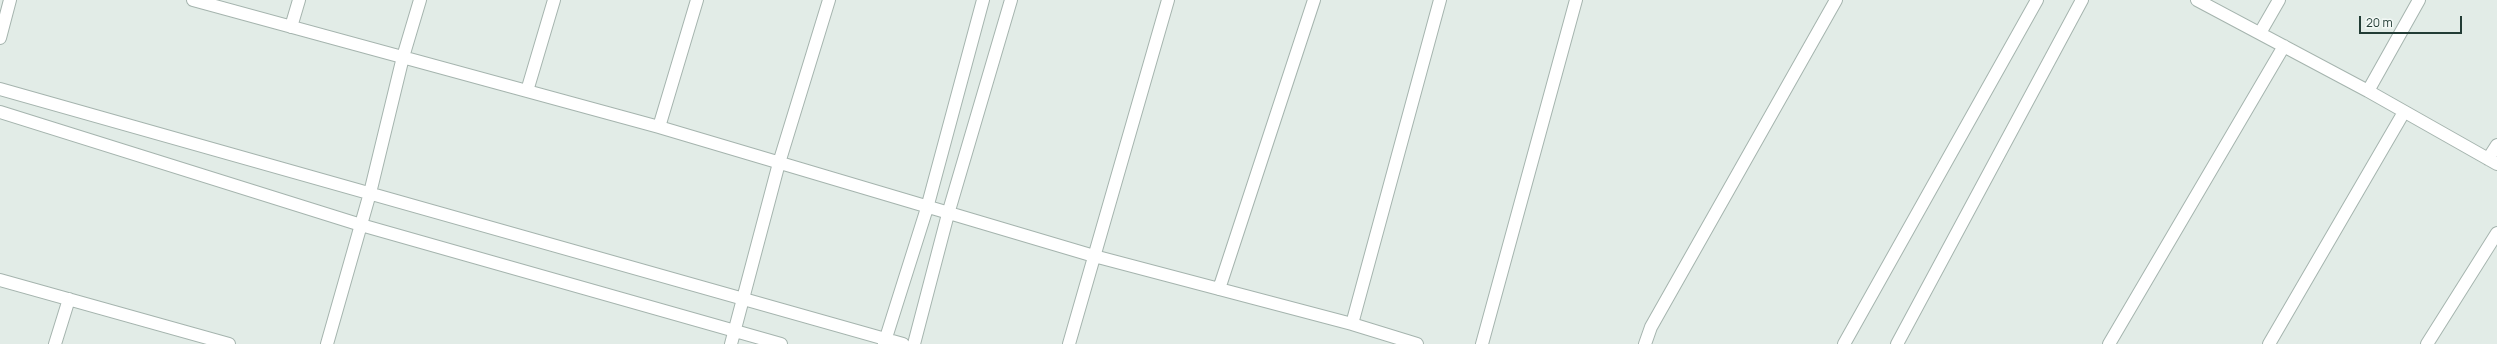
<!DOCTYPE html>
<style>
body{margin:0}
#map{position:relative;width:2497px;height:344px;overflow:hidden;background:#e2ece7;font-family:Manrope,sans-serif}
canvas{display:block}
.scale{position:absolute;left:2359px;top:16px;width:103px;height:18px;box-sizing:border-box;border:2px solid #223c35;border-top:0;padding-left:5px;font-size:12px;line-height:14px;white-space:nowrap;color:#223c35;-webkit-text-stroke:3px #f2f8f5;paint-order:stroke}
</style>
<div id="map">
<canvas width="2497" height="344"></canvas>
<div class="scale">20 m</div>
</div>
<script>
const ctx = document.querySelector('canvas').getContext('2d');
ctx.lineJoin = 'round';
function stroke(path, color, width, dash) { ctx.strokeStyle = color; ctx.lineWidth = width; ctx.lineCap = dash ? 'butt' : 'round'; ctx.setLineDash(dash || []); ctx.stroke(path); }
const minor = new Path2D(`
 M193,0L659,127L1094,256L1352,324L1417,344
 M2197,0L2368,91L2497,164
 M291,27L299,0
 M2260,33L2279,0
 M0,38L10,0
 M0,89L903,344
 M527,91L554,0
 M2368,91L2419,0
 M0,112L361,225L781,344
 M659,127L697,0
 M2488,159L2497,145
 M0,280L229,344
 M1219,289L1314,0
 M1352,324L1440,0
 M55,344L69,299
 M327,344L370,193L403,57L420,0
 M731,344L779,163L829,0
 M884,344L927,208L983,0
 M914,344L948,214L1011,0
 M1069,344L1168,0
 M1482,344L1576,0
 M1645,344L1651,327L1836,0
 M1844,344L2037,0
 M1897,344L2082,0
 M2109,344L2284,46
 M2269,344L2404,112
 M2427,344L2497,233`);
stroke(minor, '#a5b4ae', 14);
stroke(minor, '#fff', 12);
</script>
